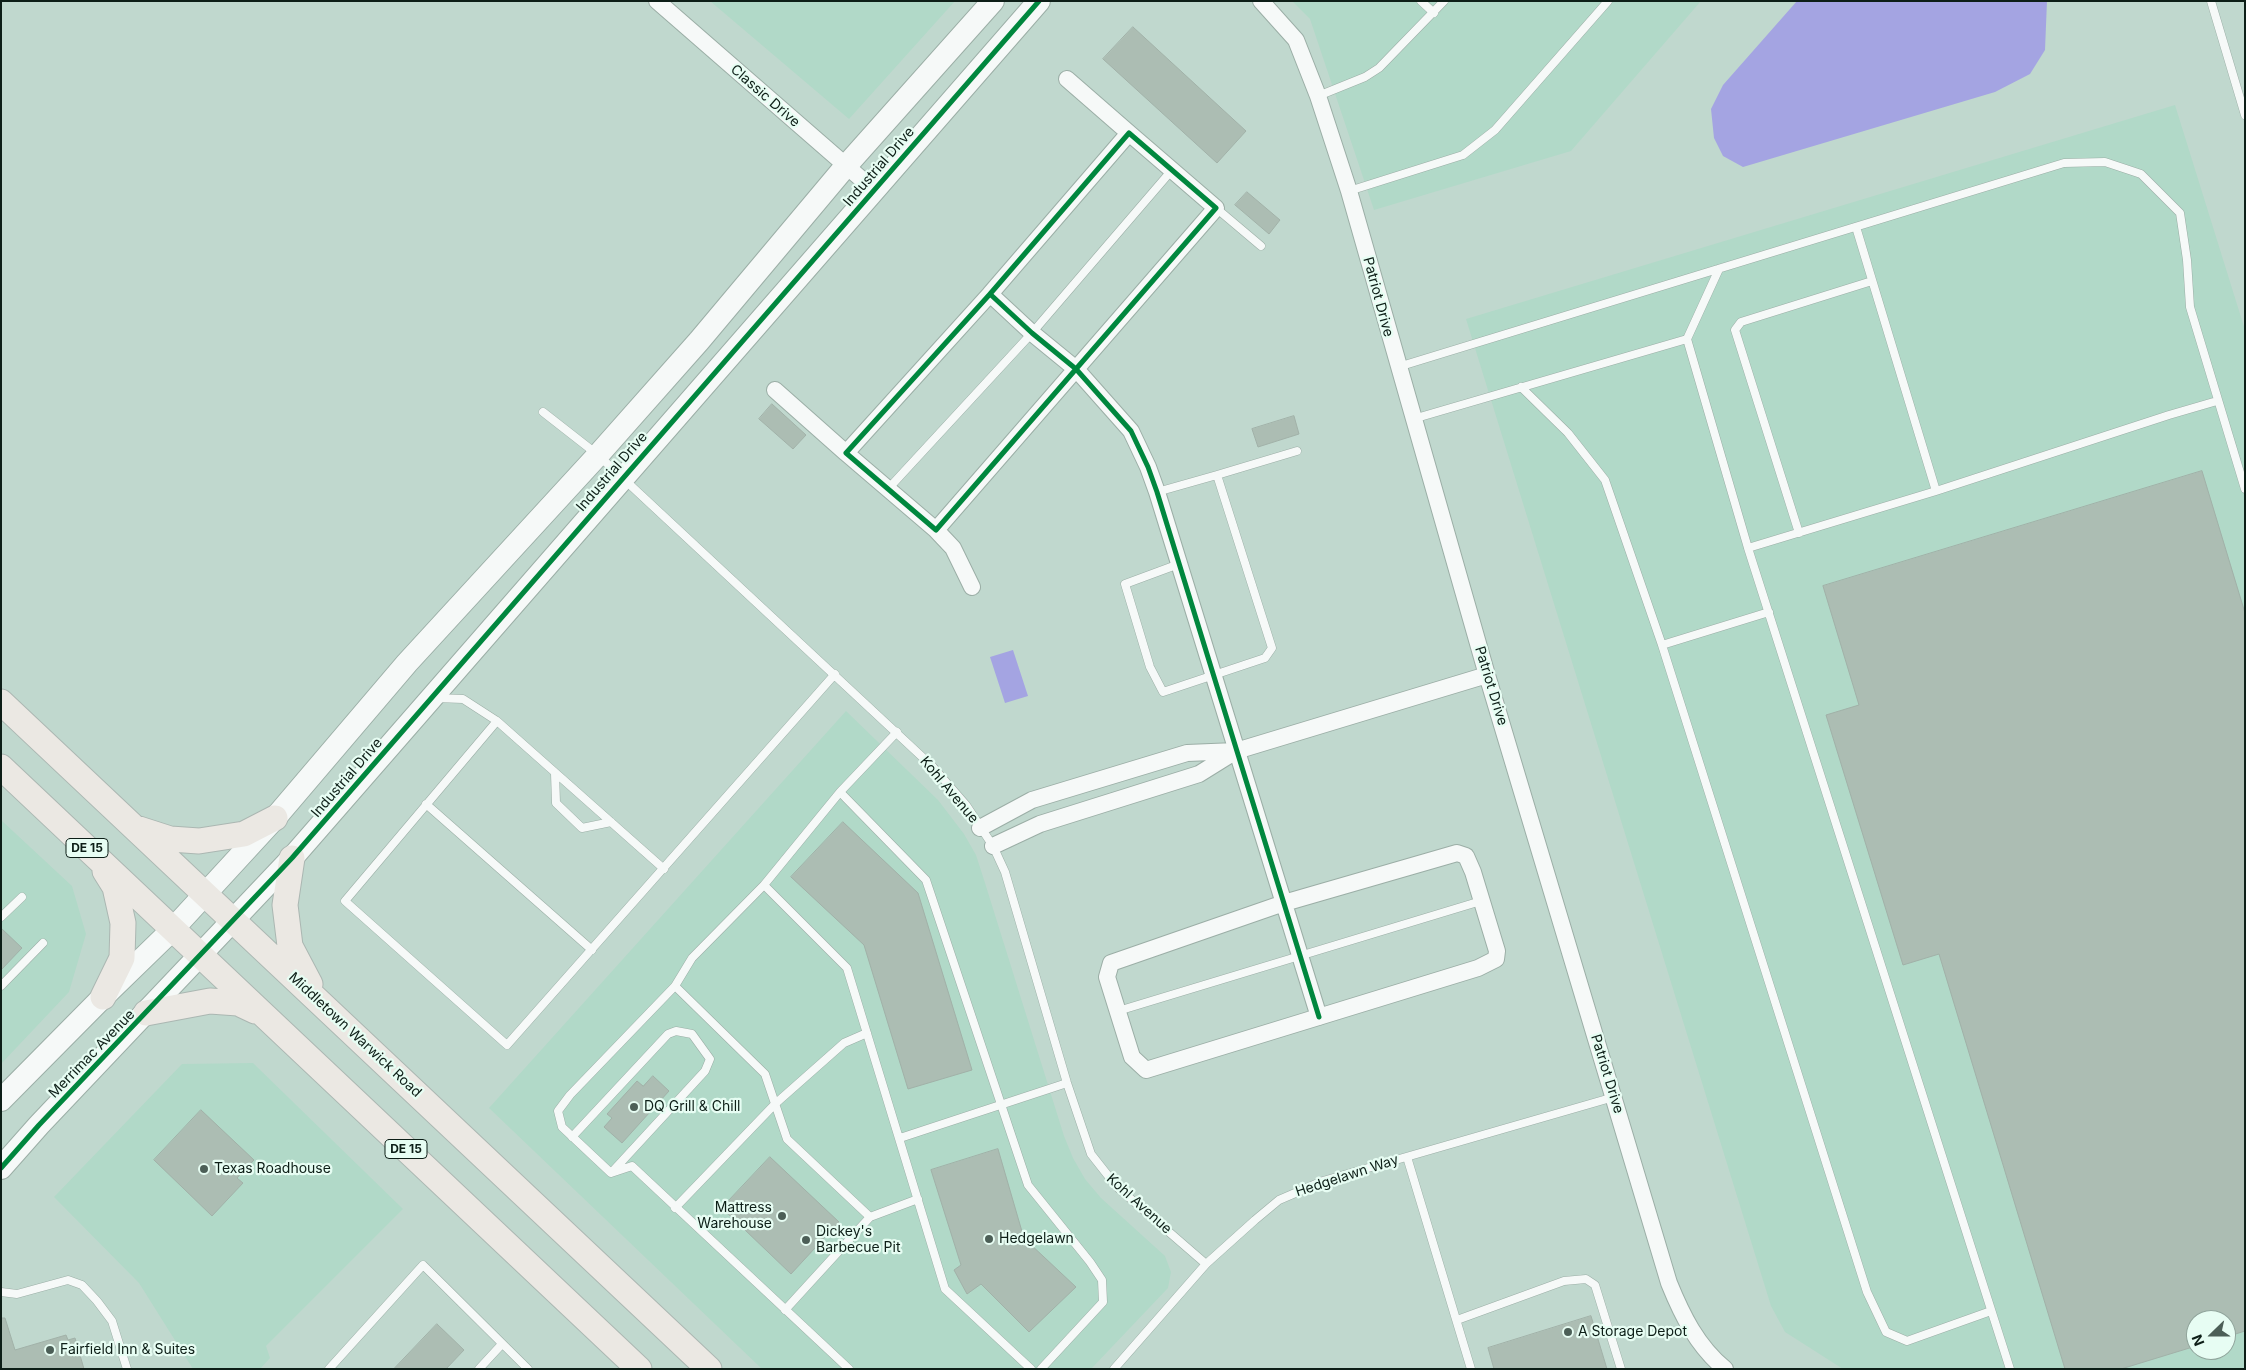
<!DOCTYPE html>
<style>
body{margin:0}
#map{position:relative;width:2246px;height:1370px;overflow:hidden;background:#c0d8ce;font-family:Inter,sans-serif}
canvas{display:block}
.frame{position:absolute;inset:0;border:2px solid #0d1e17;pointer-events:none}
.north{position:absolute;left:2186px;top:1310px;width:50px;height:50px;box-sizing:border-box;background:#e7fdf3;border:1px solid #90a49b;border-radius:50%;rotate:248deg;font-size:14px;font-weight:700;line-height:20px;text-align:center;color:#0d1e17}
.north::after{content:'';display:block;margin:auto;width:18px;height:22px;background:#4c5f57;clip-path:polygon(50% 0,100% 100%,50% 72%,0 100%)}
</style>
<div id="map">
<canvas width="2246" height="1370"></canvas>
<div class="frame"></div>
<div class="north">N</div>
</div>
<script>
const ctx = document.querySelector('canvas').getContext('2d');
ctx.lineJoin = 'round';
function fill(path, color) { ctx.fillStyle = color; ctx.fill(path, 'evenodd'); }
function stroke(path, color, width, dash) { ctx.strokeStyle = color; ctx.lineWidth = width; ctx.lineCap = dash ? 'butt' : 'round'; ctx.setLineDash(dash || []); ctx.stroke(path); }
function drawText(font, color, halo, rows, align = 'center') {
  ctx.font = font + ' Inter,sans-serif'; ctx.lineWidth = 4.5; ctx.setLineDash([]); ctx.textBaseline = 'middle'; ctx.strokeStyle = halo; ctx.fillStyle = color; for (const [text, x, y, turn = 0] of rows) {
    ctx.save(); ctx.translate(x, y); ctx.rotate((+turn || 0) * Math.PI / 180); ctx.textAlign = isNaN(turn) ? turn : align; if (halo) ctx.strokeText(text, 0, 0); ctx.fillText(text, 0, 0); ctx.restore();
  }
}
fill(new Path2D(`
 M710,1H955L849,119Z
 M1292,1H1701L1571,151L1374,210L1310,19Z
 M2175,105L2245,330V1369H1843L1785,1332L1771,1306L1466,319ZM2196,1320H2226V1350H2196Z
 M846,711L938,800L964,834L976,855L985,883L1064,1136L1073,1158L1085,1179L1101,1198L1165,1256L1171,1272L1168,1288L1091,1369H762L489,1108Z
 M1,820L72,886L86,934L69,992L1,1064Z
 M253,1063L403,1209L266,1346L270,1358L260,1369H193L139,1283L54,1197L182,1064Z`), '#b1d9c8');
fill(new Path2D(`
 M1797,1H2047L2045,50L2030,74L1995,92L1743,167L1723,156L1714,138L1711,109L1723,85Z
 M1013,650L1028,696L1005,703L990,657Z`), '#a4a4e2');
const building = new Path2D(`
 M1133,27L1246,131L1217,163L1103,59Z
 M1247,192L1280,220L1269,234L1235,205Z
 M772,404L806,435L793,449L759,419Z
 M1294,416L1299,434L1258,447L1252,429Z
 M2202,471L2245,613V1331L2226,1337V1320H2196V1346L2121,1369H2065L1939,954L1903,965L1826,715L1859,705L1823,586Z
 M843,822L918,893L972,1070L908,1089L864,945L791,877Z
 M1,928L22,948L1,970Z
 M653,1076L669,1091L622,1143L604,1127L612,1118L607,1114L637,1081L643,1086Z
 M201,1110L254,1160L237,1178L243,1183L212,1216L154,1160Z
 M998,1149L1023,1235L1028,1242L1076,1287L1029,1332L981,1284L967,1294L954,1270L961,1265L931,1170Z
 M770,1157L839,1222L791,1274L722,1208Z
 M1591,1316L1607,1369H1494L1488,1348Z
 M1,1318H5L15,1350L66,1335L68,1340L75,1338L84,1369H1Z
 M437,1324L464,1350L446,1369H394Z`);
fill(building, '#acbdb3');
stroke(building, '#a1b1a8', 1);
const lane = new Path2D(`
 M1421,1L1434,13
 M2211,1L2245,115
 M1318,96L1365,77L1379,68L1444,1
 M1349,191L1463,155L1495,130L1608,1
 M1216,208L1261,246
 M1856,227L1936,491
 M1719,269L1687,339L1748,548L2010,1369
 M1398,367L2064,163L2105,162L2141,174L2180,213L2187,260L2190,307L2245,489
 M1521,387L1568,433L1605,480L1662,645L1867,1292L1886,1332L1907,1341L1991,1311
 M543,412L598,455L933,767L966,805L993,846L1005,872L1067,1083L1091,1154L1117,1187L1206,1264
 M1413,419L1687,339
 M1217,475L1297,451
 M888,489L1032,333L1172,170
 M1157,492L1217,475L1272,648L1265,658L1163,692L1150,667L1125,584L1179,564
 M1799,533L1735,330L1741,322L1872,281
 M1748,548L1936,491L2169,415L2217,401
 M1662,645L1769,612
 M436,698L463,699L497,721
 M897,732L840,792L764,885L847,968L945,1289L1031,1369
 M555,773L556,803L582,828L611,822
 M840,792L926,880L1028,1185L1090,1262L1102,1280L1103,1302L1041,1369
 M426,804L592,950
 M664,869L497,721L345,901L507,1045C617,922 726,798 835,674
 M764,885L692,958L675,986L570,1095L558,1111L562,1127L611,1173L632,1166L849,1369
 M1,917L22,897
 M1,986L43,943
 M675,986L765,1074L787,1139L870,1217L918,1199
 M1118,1011L1481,901
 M572,1137L668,1034L676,1031L692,1034L710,1059L705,1071L612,1172
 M900,1138L1067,1083
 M1407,1157L1471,1369
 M675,1208L775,1104L844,1043L867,1033
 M1,1292L17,1294L68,1280L82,1285L97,1301L112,1321L127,1369
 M785,1310L870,1217
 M1457,1320L1564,1281L1586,1279L1595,1285L1621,1369
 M329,1369L423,1265L528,1369
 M479,1369L502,1344
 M1114,1369L1206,1264L1255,1220L1279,1200L1323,1181L1614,1097`);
const street = new Path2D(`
 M657,1L874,190
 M1261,1L1296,40L1318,96L1349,191L1487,675L1669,1283C1682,1315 1697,1346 1725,1369
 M1067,79L1129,133
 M990,294L1129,133L1216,208L936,530L846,453L990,294L1032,333L1076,369L1131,431L1148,467L1157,492L1319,1017
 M775,390L846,453
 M936,530L953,548L972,587
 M980,828L1032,800L1187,753L1236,751L1487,675
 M993,846L1040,824L1199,774L1236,751
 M1457,853L1466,856L1473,872L1497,951L1496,959L1478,968L1146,1070L1132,1057L1107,977L1111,963L1284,903Z`);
const secondary = new Path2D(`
 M1,1100L103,997L172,930L275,818L407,663L598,455L699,341L845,167L993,1
 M1,1168L39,1125L292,858L1039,1`);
const primary = new Path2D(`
 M1,702L709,1369
 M1,767L639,1369
 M139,829L170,839L199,841L244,834L275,818
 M292,858L285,905L290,946L310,984
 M103,997L122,958L123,923L115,887L105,871
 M146,1013L210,1001L238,1003L255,1011`);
stroke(lane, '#9baea6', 9);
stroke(street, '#9baea6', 18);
stroke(secondary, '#9baea6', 24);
stroke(primary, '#abb7b2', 27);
stroke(lane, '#f6f9f8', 8);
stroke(street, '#f6f9f8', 16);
stroke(secondary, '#f6f9f8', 22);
stroke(primary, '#ebe8e3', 25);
stroke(new Path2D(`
 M990,294L1129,133L1216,208L936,530L846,453L990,294L1032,333L1076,369L1131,431L1148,467L1157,492L1319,1017
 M1,1168L39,1125L292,858L1039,1`), '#00873e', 5);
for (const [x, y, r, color] of [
 [634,1107,5,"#4c5f57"],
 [204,1169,5,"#4c5f57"],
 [782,1216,5,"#4c5f57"],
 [989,1239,5,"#4c5f57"],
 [806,1240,5,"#4c5f57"],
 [1568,1332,5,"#4c5f57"],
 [50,1350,5,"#4c5f57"]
]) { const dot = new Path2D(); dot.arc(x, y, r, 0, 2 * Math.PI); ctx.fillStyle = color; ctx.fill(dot); stroke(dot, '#e7fdf3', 2); }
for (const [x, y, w] of [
 [87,848,42],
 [406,1149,42]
]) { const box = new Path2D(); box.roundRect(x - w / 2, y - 9.5, w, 19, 4); ctx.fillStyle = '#e7fdf3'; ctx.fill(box); stroke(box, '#0d1e17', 1); }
drawText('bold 12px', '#0d1e17', null, [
 ["DE 15",87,848],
 ["DE 15",406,1149]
]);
drawText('14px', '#0d1e17', '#e7fdf3', [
 ["Classic Drive",765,96,41],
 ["Industrial Drive",879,167,-49],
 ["Patriot Drive",1378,297,75],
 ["Industrial Drive",612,472,-49],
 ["Patriot Drive",1491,686,73],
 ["Industrial Drive",347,778,-49],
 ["Kohl Avenue",949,790,50],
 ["Middletown Warwick Road",355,1035,43],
 ["Merrimac Avenue",92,1054,-46],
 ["Patriot Drive",1607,1074,73],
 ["Hedgelawn Way",1347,1176,-18],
 ["Kohl Avenue",1139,1204,42]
]);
drawText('14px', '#0d1e17', '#e7fdf3', [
 ["DQ Grill & Chill",644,1107],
 ["Texas Roadhouse",214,1169],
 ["Mattress",772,1208,"right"],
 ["Warehouse",772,1224,"right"],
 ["Dickey's",816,1232],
 ["Barbecue Pit",816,1248],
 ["Hedgelawn",999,1239],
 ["A Storage Depot",1578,1332],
 ["Fairfield Inn & Suites",60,1350]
], 'left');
</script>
